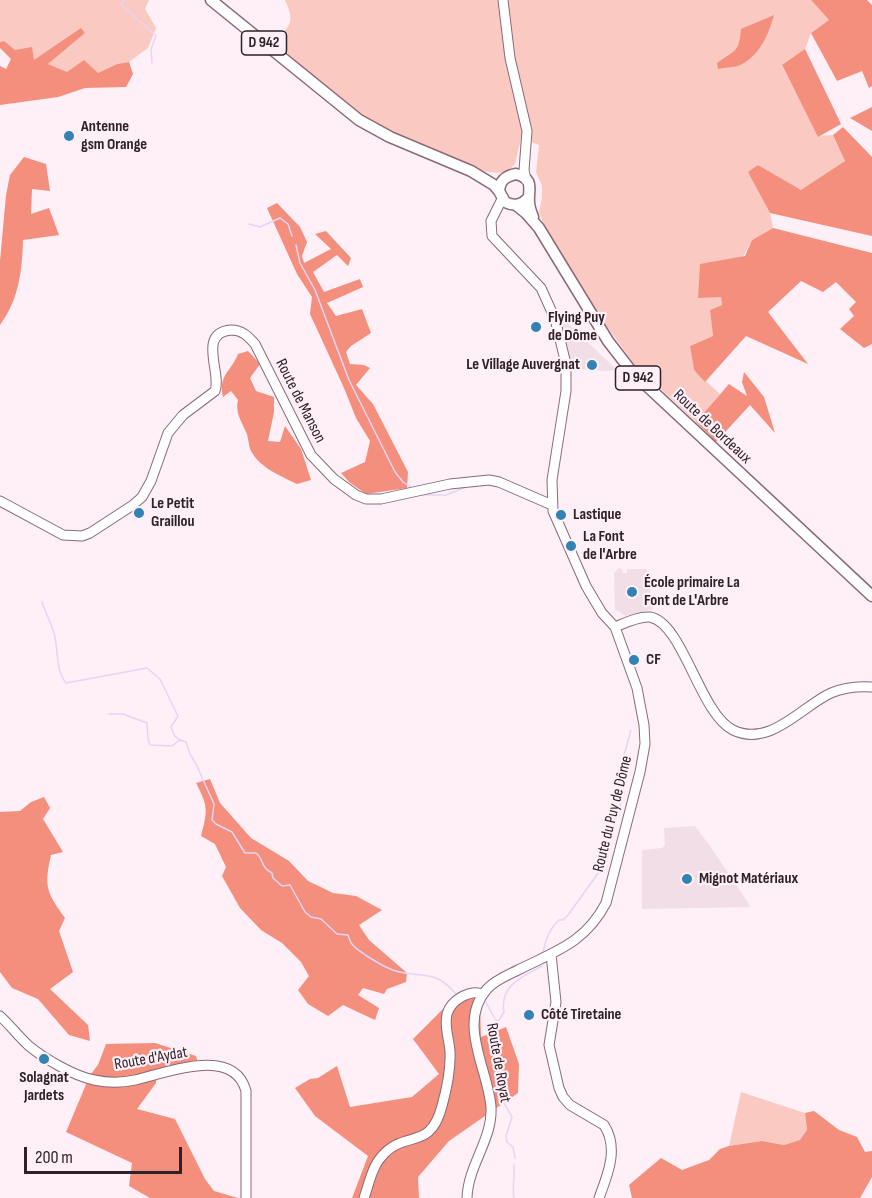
<!DOCTYPE html>
<meta charset="utf-8">
<style>
body{margin:0}
#map{position:relative;width:872px;height:1198px;overflow:hidden;background:#ffeff6;font-family:"Sofia Sans Condensed",sans-serif}
canvas{display:block}
.scale{position:absolute;left:24px;top:1147px;width:158px;height:27px;box-sizing:border-box;border:3px solid #2f2128;border-top:0;padding-left:8px;font-size:18px;line-height:21px;white-space:nowrap;color:#2f2128;-webkit-text-stroke:4px #ffeff6;paint-order:stroke}
</style>
<div id="map">
<canvas width="872" height="1198"></canvas>
<div class="scale">200 m</div>
</div>
<script>
const ctx = document.querySelector('canvas').getContext('2d');
ctx.lineJoin = 'round';
function fill(path, color) { ctx.fillStyle = color; ctx.fill(path, 'evenodd'); }
function stroke(path, color, width, dash) { ctx.strokeStyle = color; ctx.lineWidth = width; ctx.lineCap = dash ? 'butt' : 'round'; ctx.setLineDash(dash || []); ctx.stroke(path); }
function drawText(font, color, halo, rows, align = 'center') {
  ctx.font = font + ' "Sofia Sans Condensed",sans-serif'; ctx.lineWidth = 4.5; ctx.setLineDash([]); ctx.textBaseline = 'middle'; ctx.strokeStyle = halo; ctx.fillStyle = color; for (const [text, x, y, turn = 0] of rows) {
    ctx.save(); ctx.translate(x, y); ctx.rotate((+turn || 0) * Math.PI / 180); ctx.textAlign = isNaN(turn) ? turn : align; if (halo) ctx.strokeText(text, 0, 0); ctx.fillText(text, 0, 0); ctx.restore();
  }
}
fill(new Path2D(`
 M562,318L617,370L605,371L570,368L558,322Z
 M619,568L622,569L623,573H627V569H647L653,609L625,616L620,612L615,610L614,573Z
 M695,826L710,846L751,907L642,909V850L662,848L665,845L664,828Z`), '#f1dee7');
fill(new Path2D(`
 M0,0H149L145,9L156,28L148,48L129,62L117,64L98,73L67,72L48,64L85,33L34,60L15,50L4,41L0,42Z
 M285,0H811L829,20L811,33L805,49L782,66L818,136L833,135L845,161L801,191L758,165L749,172L770,213L773,228L752,240L721,297L722,305L710,310L713,336L690,346L694,370L720,394L696,422L634,364L595,310L544,225L539,212L542,198V186L536,172L539,145L521,138L515,164L509,170L500,173L480,171L389,133L358,116L274,42C291,25 295,23 285,0Z
 M741,1092L805,1113L807,1130L801,1140L784,1145L762,1141L729,1146Z`), '#facac2');
fill(new Path2D(`
 M811,0H867L872,5V86L869,88L862,71L837,81L811,33L829,20Z
 M774,15C769,33 760,55 742,64C736,68 726,67 718,69L717,63C735,50 739,53 741,29Z
 M81,28L85,33L48,64L67,72L84,60L98,73L117,64L129,62L133,74L126,87L85,88L58,97L0,105V66L6,69L11,59L0,48V42L4,41L15,50L32,47L34,60Z
 M805,49L841,124L818,137L782,65Z
 M872,107V131L850,118Z
 M843,127L872,157V236L770,213L748,172L758,165L801,190L845,161L833,135Z
 M24,157L46,164L50,191L32,189L31,214L49,208L59,235L23,240C22,271 19,299 0,325V261L6,195L10,175Z
 M277,203L300,227L307,242L302,256L304,263L331,249L315,234L326,231L351,258L348,266L337,255L313,272L324,292L360,279L363,287L327,303L336,316L362,309L371,333L351,346L346,352L350,364L364,365L370,368L356,385L373,404L408,472L407,488L366,494L349,482L341,473L365,462L370,441L356,418L344,388L310,314L312,297L297,274L267,208Z
 M773,228L872,253V344L864,348L840,329L854,316L849,309L856,302L836,282L823,292L801,281L768,312L808,364L746,336L705,382L694,370L690,346L713,336L710,310L722,305L721,297L698,298L700,264L745,256L752,240Z
 M248,351L260,364L250,378L256,391L274,397V412L268,441L280,442L285,426L301,449L311,480L297,484C281,476 260,468 251,451C248,445 249,438 246,432C241,420 235,413 238,400L231,391L223,397C218,375 231,372 238,354Z
 M744,372L764,397L775,433L750,405L716,442L696,422L729,384L747,396L742,382Z
 M210,779L220,803L251,838L289,861L308,881L333,893L356,896L382,910L359,925L369,940L407,973L406,982L387,989L384,994L363,988L358,995L379,1008L375,1020L343,1005L328,1016L308,1004L298,990L309,976L301,962L282,943L261,930L240,908L222,876L226,867L215,844L201,836C208,810 208,806 196,783Z
 M44,797L50,808L43,819L63,852L51,855C44,886 46,892 65,918L59,931L73,972L50,989L88,1025L90,1041L69,1035L38,999L12,988L0,972V812L20,811L31,802Z
 M474,998L480,1003L481,1037L506,1027L519,1064L518,1093L449,1141L418,1177L419,1198H352L368,1156L315,1116L295,1088L310,1079L318,1078L337,1066L350,1107L412,1097L439,1074L413,1039L447,1005Z
 M155,1043L196,1056L198,1063L157,1072L156,1083L137,1109L175,1119L205,1179L214,1191L238,1198H150L129,1186L132,1163L66,1132L90,1075L98,1065L106,1044Z
 M814,1111L839,1130L857,1137L865,1152L872,1151V1177L860,1198H632L629,1185L661,1158L682,1170L709,1160L720,1149L729,1146L762,1141L784,1145L800,1140L807,1130L805,1113Z`), '#f48e7d');
stroke(new Path2D(`
 M124,0L121,4L156,36L151,49L152,63
 M249,224L260,227L280,218L288,224L292,236
 M296,245L300,263L315,290L349,380L395,472L403,482L412,488
 M422,495H446L466,487
 M42,602C45,612 54,629 55,637C58,652 56,671 66,683L147,668L160,679L178,716L171,727C174,737 176,739 186,742L190,754L196,764L214,804L212,820L216,824L232,832L245,853H256C264,859 260,867 272,873L273,878L282,886L290,885L305,912L311,917L321,919L337,934L348,935C349,938 350,942 352,944C358,952 387,969 396,971C423,979 434,968 456,994L463,991
 M109,714H123L147,723L148,739L150,745L172,746L180,740
 M543,952C545,941 550,928 559,920H563L568,915L599,872L609,833L607,827L619,815L622,791L626,783L620,770L631,730
 M485,1001L497,1022
 M515,1158L513,1147L507,1142L506,1136L512,1117L504,1103L496,1076L498,1047L497,1023L504,1012C499,986 523,976 542,966
 M514,1198C512,1187 515,1176 514,1165`), '#e4d5f8', 1.5);
const secondary = new Path2D(`
 M503,0L510,58L527,131L524,170L526,180
 M0,501L63,535L82,536L90,533L133,505L142,497L151,481L168,433L183,415L215,391C222,373 197,333 231,330C242,330 248,336 255,344L311,455L334,479L356,495L366,499H381L450,484L489,480L499,482L552,505
 M615,627C625,623 639,616 650,617C683,623 700,714 733,730C770,748 802,706 831,693C845,687 858,686 872,687
 M551,954L556,1002L549,1045L559,1088L563,1097L570,1105L604,1125C619,1148 608,1174 599,1198
 M0,1016C10,1025 19,1037 29,1046C45,1059 74,1076 94,1080C108,1083 122,1083 135,1080C166,1073 234,1045 246,1091V1198
 M364,1198C369,1184 372,1167 382,1156C405,1129 430,1152 442,1106C447,1088 451,1070 450,1051C449,1039 444,1026 447,1014C451,1000 470,989 483,994
 M467,1198C468,1165 493,1139 491,1107C488,1069 457,1023 487,989C495,980 508,975 518,970C556,951 585,943 606,903L640,772L645,744L644,725L637,688L615,627L602,613L586,586L553,511L552,480L566,391V364L555,319L541,288L492,236L491,221L502,199`);
const primary = new Path2D(`
 M211,0L359,120L390,137L471,171L494,185L499,191
 M529,197C522,205 515,207 505,202L499,191C500,181 505,176 516,174C535,179 528,189 529,202C529,207 531,212 533,217
 M516,205L526,213L539,228L608,341L632,372L872,596`);
stroke(secondary, '#8b697a', 11);
stroke(primary, '#8b697a', 13);
stroke(secondary, '#fff', 9);
stroke(primary, '#fff', 10);
for (const [x, y, r, color] of [
 [69,136,6,"#3282b3"],
 [536,327,6,"#3282b3"],
 [592,365,6,"#3282b3"],
 [139,513,6,"#3282b3"],
 [561,515,6,"#3282b3"],
 [571,546,6,"#3282b3"],
 [632,592,6,"#3282b3"],
 [634,660,6,"#3282b3"],
 [687,879,6,"#3282b3"],
 [529,1015,6,"#3282b3"],
 [44,1059,6,"#3282b3"]
]) { const dot = new Path2D(); dot.arc(x, y, r, 0, 2 * Math.PI); ctx.fillStyle = color; ctx.fill(dot); stroke(dot, '#ffeff6', 2); }
for (const [x, y, w] of [
 [264,43,45],
 [638,378,45]
]) { const box = new Path2D(); box.roundRect(x - w / 2, y - 12, w, 24, 4.5); ctx.fillStyle = '#ffeff6'; ctx.fill(box); stroke(box, '#2f2128', 1.5); }
drawText('bold 15px', '#2f2128', null, [
 ["D 942",264,43],
 ["D 942",638,378]
]);
drawText('bold 16px', '#2f2128', '#ffeff6', [
 ["Antenne",81,127],
 ["gsm Orange",81,145],
 ["Flying Puy",548,318],
 ["de Dôme",548,336],
 ["Le Village Auvergnat",580,365,"right"],
 ["Le Petit",151,504],
 ["Graillou",151,522],
 ["Lastique",573,515],
 ["La Font",583,537],
 ["de l'Arbre",583,555],
 ["École primaire La",644,583],
 ["Font de L'Arbre",644,601],
 ["CF",646,660],
 ["Mignot Matériaux",699,879],
 ["Côté Tiretaine",541,1015],
 ["Solagnat",44,1078,"center"],
 ["Jardets",44,1096,"center"]
], 'left');
drawText('16px', '#2f2128', '#ffeff6', [
 ["Route de Manson",300,401,63],
 ["Route de Bordeaux",712,427,43],
 ["Route du Puy de Dôme",613,814,-76],
 ["Route d'Aydat",151,1059,-10],
 ["Route de Royat",498,1063,80]
]);
</script>
